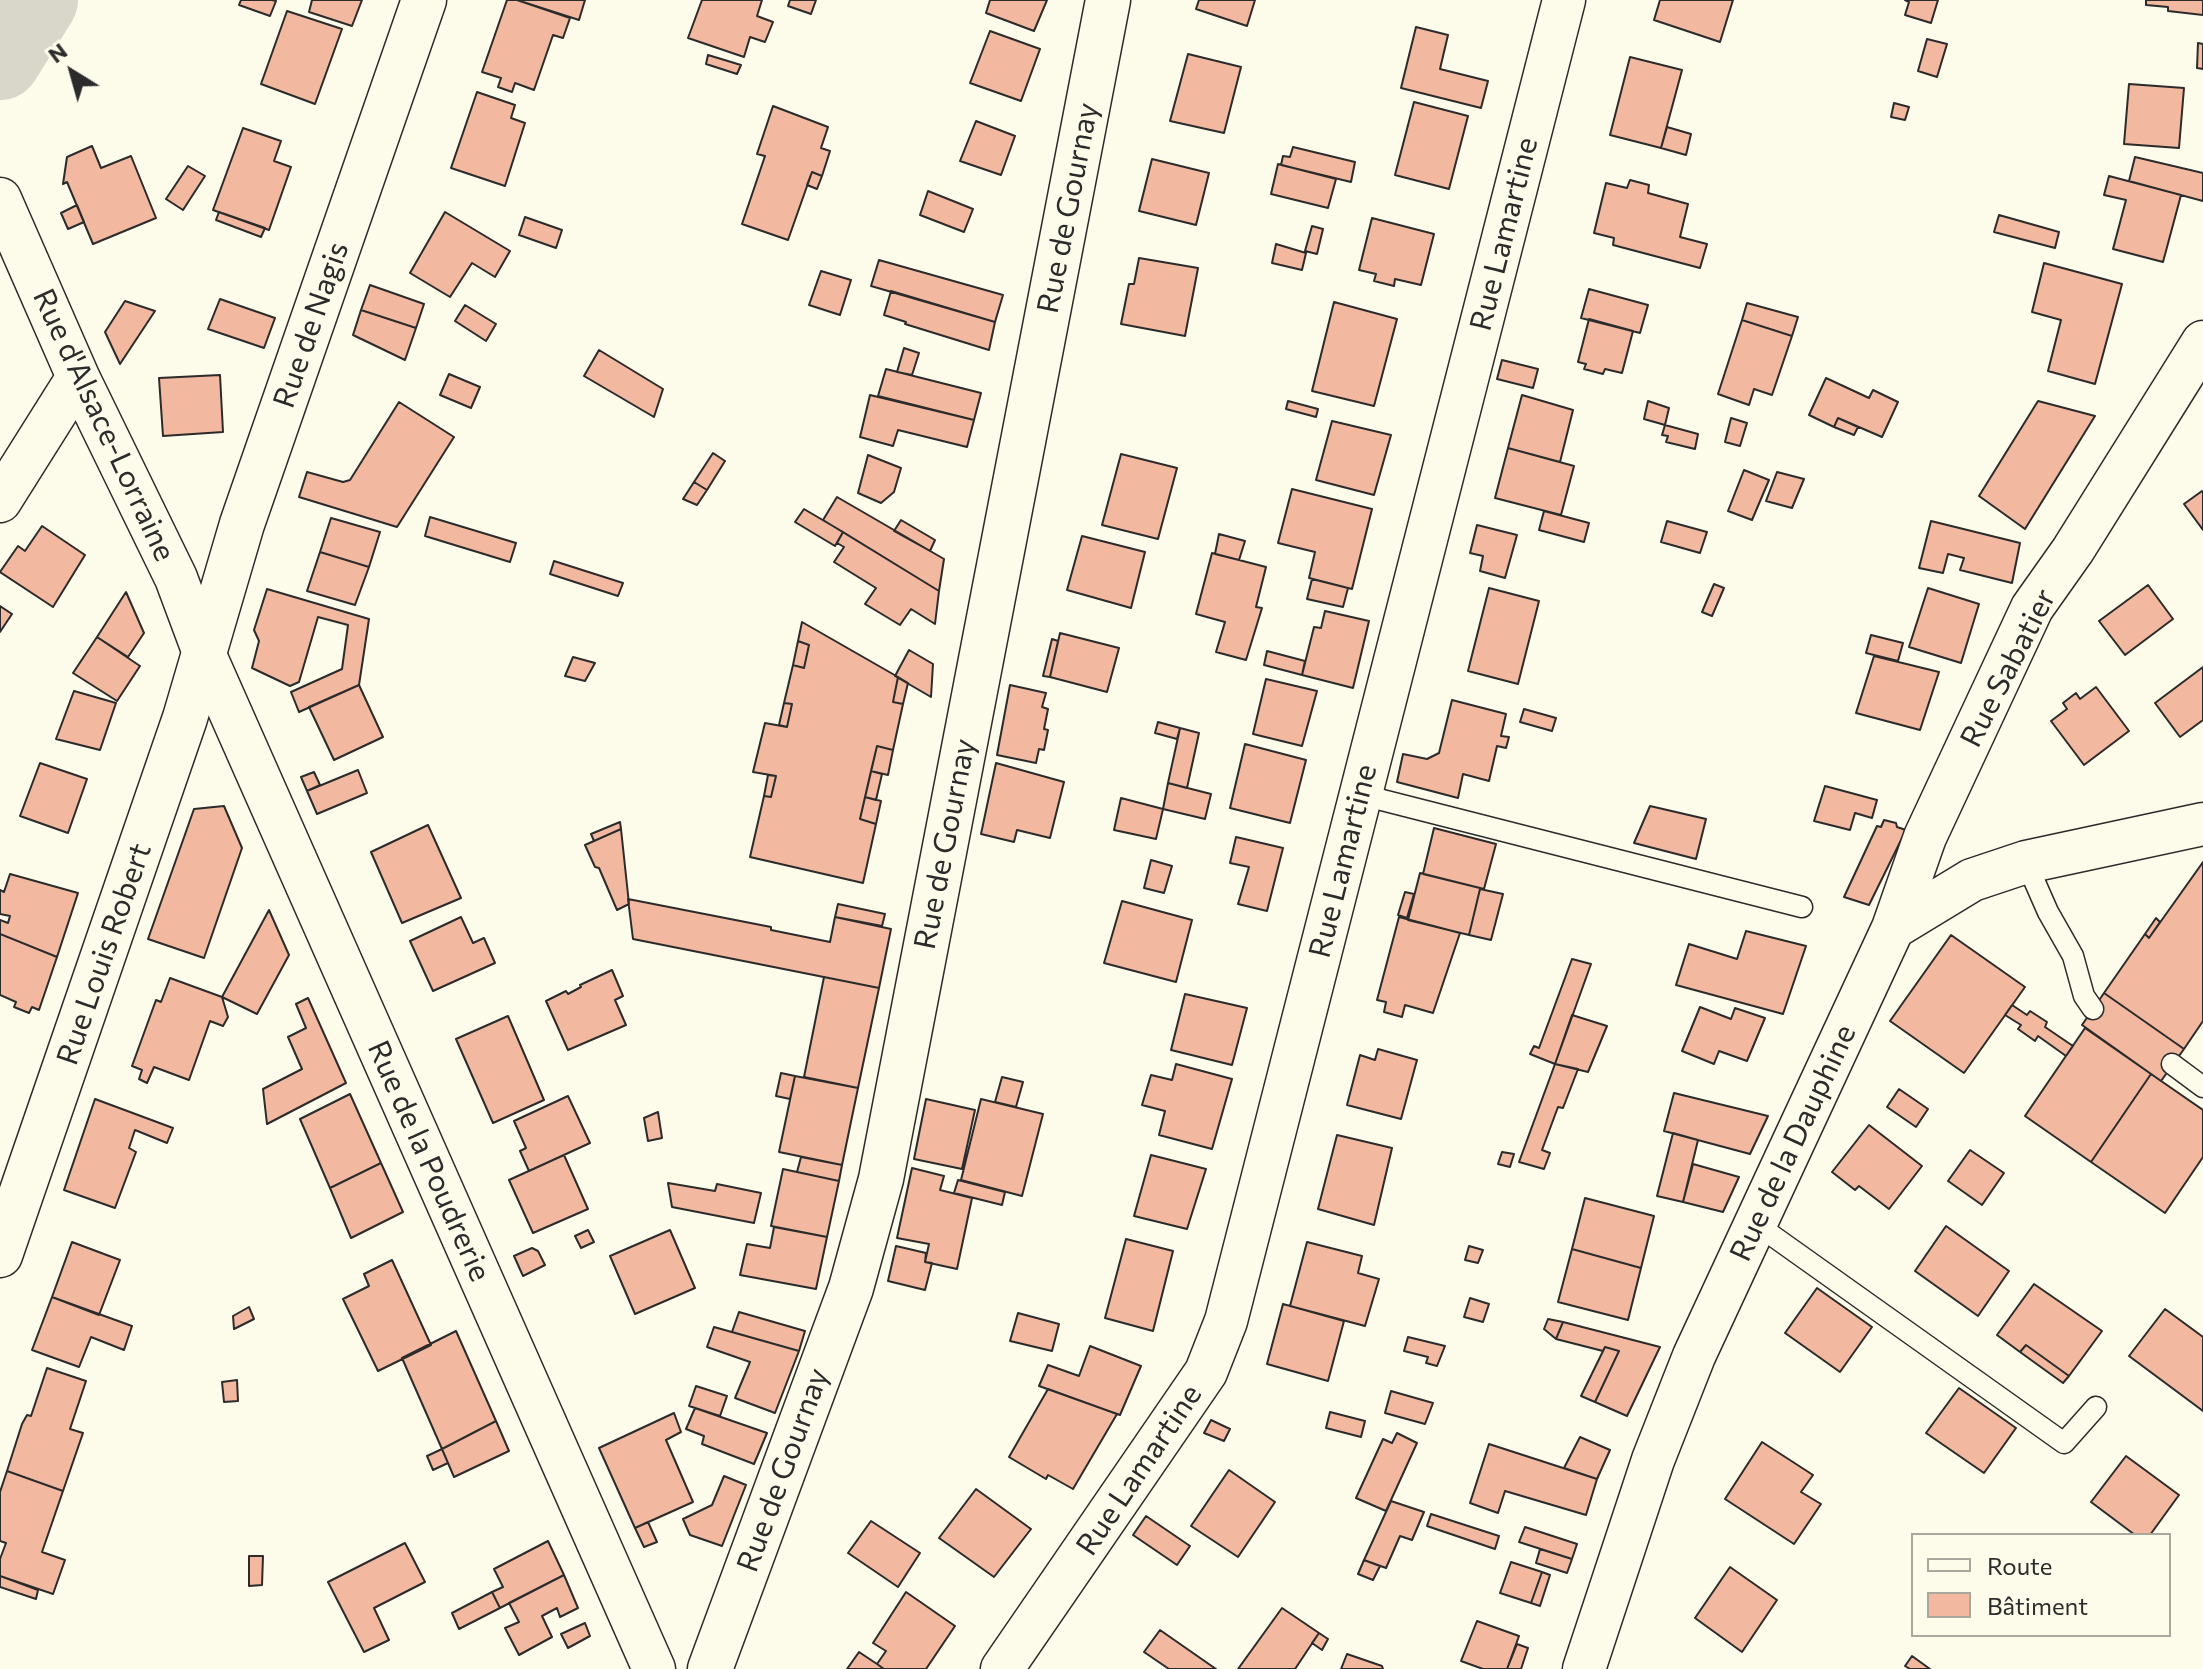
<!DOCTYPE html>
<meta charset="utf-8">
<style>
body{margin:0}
#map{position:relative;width:2203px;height:1669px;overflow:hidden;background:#fdfbea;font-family:Commissioner,sans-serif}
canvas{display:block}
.legend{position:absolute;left:1911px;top:1533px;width:260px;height:104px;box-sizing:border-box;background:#fdfbea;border:2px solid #a9a89e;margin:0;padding:10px 14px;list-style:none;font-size:24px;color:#2b2b2b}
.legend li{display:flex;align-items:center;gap:16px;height:40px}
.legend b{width:40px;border:2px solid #a9a89e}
.north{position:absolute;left:32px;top:32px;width:80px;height:80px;-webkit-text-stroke:6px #fdfbea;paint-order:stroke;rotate:323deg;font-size:22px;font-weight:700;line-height:32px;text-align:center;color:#2b2b2b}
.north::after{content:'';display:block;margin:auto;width:28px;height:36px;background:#2b2b2b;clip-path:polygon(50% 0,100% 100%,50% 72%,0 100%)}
</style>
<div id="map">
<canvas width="2203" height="1669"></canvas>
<ul class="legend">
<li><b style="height:10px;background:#fdfbea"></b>Route</li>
<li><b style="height:22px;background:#f2b8a0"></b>Bâtiment</li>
</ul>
<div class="north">N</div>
</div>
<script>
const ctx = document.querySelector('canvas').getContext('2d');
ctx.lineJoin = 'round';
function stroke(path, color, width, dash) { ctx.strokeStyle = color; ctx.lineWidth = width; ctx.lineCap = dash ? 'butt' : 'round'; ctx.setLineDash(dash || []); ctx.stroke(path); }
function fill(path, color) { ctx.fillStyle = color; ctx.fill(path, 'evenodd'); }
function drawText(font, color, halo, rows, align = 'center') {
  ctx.font = font + ' Commissioner,sans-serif'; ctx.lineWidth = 6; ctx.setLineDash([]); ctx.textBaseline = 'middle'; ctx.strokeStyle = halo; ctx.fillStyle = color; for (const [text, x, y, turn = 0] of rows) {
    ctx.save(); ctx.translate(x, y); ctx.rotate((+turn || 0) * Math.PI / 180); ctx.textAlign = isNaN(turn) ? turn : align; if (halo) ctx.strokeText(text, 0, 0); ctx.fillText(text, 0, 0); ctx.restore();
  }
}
stroke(new Path2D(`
 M0,59L37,0`), '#d8d7c9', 82);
const building = new Path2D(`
 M241,0H272L276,1L270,16L239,5Z
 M312,0H362L352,26L309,12Z
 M507,0H517L570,18L563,38L553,35L534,90L515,83L512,92L498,87L501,78L482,72Z
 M517,0H585L579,20Z
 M702,0H762L757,16L773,22L765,42L750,37L744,57L688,38Z
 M790,0H816L811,14L788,6Z
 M990,0H1047L1034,31L986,13Z
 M1199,0H1255L1247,26L1196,9Z
 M1660,0H1733L1720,42L1654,20Z
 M1905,0H1938L1931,23L1905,15L1909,2Z
 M2146,0H2203V15L2168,11V7L2146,5Z
 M287,11L342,29L315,104L261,84Z
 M1416,27L1448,35L1440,69L1488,81L1481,108L1401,88Z
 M990,31L1040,49L1021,101L970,83Z
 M1927,39L1947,44L1937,77L1918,71Z
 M2198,43L2203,44V69L2197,68Z
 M1188,54L1241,67L1224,133L1170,121Z
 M708,55L741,65L737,74L706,64Z
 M1630,57L1682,70L1661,148L1610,135Z
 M2129,84L2184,88L2179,148L2124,144Z
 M477,92L515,105L511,118L525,123L505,186L451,168Z
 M1414,102L1468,116L1449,189L1395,175Z
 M1894,103L1909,107L1905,120L1891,117Z
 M773,106L828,127L821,148L830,151L822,176L812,172L788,240L742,224L765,156L757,154Z
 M976,121L1015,136L1001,175L960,161Z
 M1667,127L1691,134L1686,155L1661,148Z
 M243,128L281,141L274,161L291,167L269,230L213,210Z
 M92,146L101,168L131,156L156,218L93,244L67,182L63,184L67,157Z
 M1293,147L1355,162L1351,182L1281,165L1283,156L1290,157Z
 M2135,157L2203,173V201L2129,181Z
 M1152,159L1209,173L1196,225L1139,211Z
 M1278,164L1336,179L1328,208L1271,194Z
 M188,166L205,176L183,210L166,199Z
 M812,172L822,176L817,189L807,185Z
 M2109,176L2181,195L2163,262L2113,249L2126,200L2104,195Z
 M1630,180L1649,185L1648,193L1688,204L1680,237L1707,244L1700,268L1613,245L1614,238L1594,233L1606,183L1627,188Z
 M928,191L973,209L964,232L920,215Z
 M77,205L84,222L68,229L61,213Z
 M219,212L265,228L261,237L216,220Z
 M445,212L510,251L495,277L472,263L450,297L410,273Z
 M1999,215L2059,232L2055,248L1994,232Z
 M525,217L562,230L556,248L519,235Z
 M1372,218L1434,234L1421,285L1395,279L1394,286L1374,281L1376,274L1359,270Z
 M1312,226L1323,229L1317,254L1305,251Z
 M1276,244L1306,253L1302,270L1272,263Z
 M1139,258L1198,268L1185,336L1121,324L1129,284H1134Z
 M879,260L1003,295L995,322L871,286Z
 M2044,263L2122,284L2095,384L2048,371L2061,320L2032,312Z
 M821,271L851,280L840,315L809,305Z
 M370,285L424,304L416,328L361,310Z
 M1589,289L1648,305L1640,333L1581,318Z
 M891,291L995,322L989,350L905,324L906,322L884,315Z
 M220,299L275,318L264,348L208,329Z
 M125,301L155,311L120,364L105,332Z
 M1334,302L1397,319L1374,406L1312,391Z
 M1747,303L1798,317L1792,336L1742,320Z
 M465,305L496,324L486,341L455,321Z
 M361,310L416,328L405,360L353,335Z
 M1589,319L1633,331L1622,373L1605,369L1603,374L1584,369L1586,364L1578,362Z
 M1742,320L1792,336L1772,395L1754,389L1749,405L1718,394Z
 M904,348L919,353L912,375L897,372Z
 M599,350L663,389L654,417L584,376Z
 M1502,360L1538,369L1533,388L1497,379Z
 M886,369L981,393L974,420L878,396Z
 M449,374L480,387L471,408L440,395Z
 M220,375L223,432L163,436L159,378Z
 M1826,378L1869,398L1873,390L1898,402L1882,437L1838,418L1834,427L1809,415Z
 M870,395L974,420L967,447L898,430L893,446L860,437Z
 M1522,395L1573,410L1560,462L1508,448Z
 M1288,401L1318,409L1316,417L1286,409Z
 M1648,401L1669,408L1665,425L1644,419Z
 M2038,401L2095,416L2025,529L1979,496Z
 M399,402L454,437L397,527L299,497L307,472L343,482L350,480Z
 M1731,418L1747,423L1740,446L1725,442Z
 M1838,418L1858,427L1854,435L1834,427Z
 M1332,421L1391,435L1374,495L1316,480Z
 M1665,425L1698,434L1695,449L1666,442L1668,436L1662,435Z
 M1508,448L1574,466L1561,515L1495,498Z
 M713,453L725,461L707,490L694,482Z
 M1121,454L1177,468L1158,539L1102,525Z
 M868,455L901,468L894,492L881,503L858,493Z
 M1744,470L1769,480L1752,520L1728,511Z
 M1777,472L1804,479L1792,508L1766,501Z
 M694,482L707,490L697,505L683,499Z
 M1292,489L1372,509L1352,589L1309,578L1315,552L1278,543Z
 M2202,491L2203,493V530L2184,504Z
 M837,497L944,559L939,591L823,520Z
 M804,509L843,532L835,546L795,522Z
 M1544,511L1589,523L1584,542L1539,530Z
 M430,517L516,543L510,562L425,536Z
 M331,518L380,532L369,567L320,552Z
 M901,520L935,540L930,551L894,531Z
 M1667,521L1707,532L1700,553L1661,542Z
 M1931,521L2020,543L2012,583L1960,570L1964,558L1948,554L1943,573L1919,568Z
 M1477,525L1517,535L1505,578L1480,571L1483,556L1470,553Z
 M42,526L85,555L53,607L0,572L18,546L25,551Z
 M843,532L939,591L935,624L911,609L900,625L865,604L876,588L834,562L844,547L837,543Z
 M1219,534L1245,541L1239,560L1215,554Z
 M1082,536L1145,552L1131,608L1067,590Z
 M320,552L369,567L355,605L307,591Z
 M1212,553L1266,567L1256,607L1262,608L1246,660L1216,652L1225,622L1196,614Z
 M554,561L623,583L618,596L550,574Z
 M1312,579L1348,588L1343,607L1307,599Z
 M1714,584L1724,588L1712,616L1702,612Z
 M2148,585L2173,619L2125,655L2099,621Z
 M1489,588L1539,601L1518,684L1468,671Z
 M1928,588L1979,604L1961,663L1909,647Z
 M267,589L369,619L359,685L299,712L291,692L342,669L348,625L318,617L299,682L290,686L252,668L259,641L254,630Z
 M126,592L144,633L128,657L97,637Z
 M0,606L12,614L0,632Z
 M1325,611L1369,621L1353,688L1302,675L1314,627L1321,628Z
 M802,622L898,677L893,702L903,704L893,750L877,746L860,819L876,824L863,883L750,857L764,796L771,797L776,776L753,772L765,723L787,727L792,704L784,703L793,665L804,668L809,645L798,641Z
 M1060,633L1119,648L1107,692L1050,677Z
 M1871,635L1903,643L1898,661L1866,653Z
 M97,637L140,666L117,701L73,673Z
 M1052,639L1058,641L1050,677L1043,676Z
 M798,641L809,645L804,668L793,665Z
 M909,650L933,664L931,697L895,676Z
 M1267,651L1305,661L1302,675L1264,665Z
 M1874,656L1939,672L1920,730L1856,713Z
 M573,657L595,663L585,681L565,676Z
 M2203,667V720L2180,737L2155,703Z
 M898,677L908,683L903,704L893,702Z
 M1266,679L1317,691L1302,746L1253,734Z
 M359,685L383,737L334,760L309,707Z
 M1010,685L1046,693L1042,707L1048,709L1044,729L1048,730L1044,750L1039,749L1036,763L997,755Z
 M2096,687L2129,731L2084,765L2051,721L2067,709L2063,703L2076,693L2080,699Z
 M74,691L116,703L100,750L56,739Z
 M1452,700L1506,714L1501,736L1509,737L1506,748L1497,746L1489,781L1463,774L1458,798L1397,782L1403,754L1427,759L1439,753Z
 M784,703L792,704L787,727L779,725Z
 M1524,709L1556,718L1552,731L1520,722Z
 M1158,722L1180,728L1177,739L1155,733Z
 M1180,728L1199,733L1187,788L1168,783Z
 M1245,744L1306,760L1290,823L1230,808Z
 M877,746L893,750L888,775L871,771Z
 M40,763L87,779L68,833L20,816Z
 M996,763L1064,782L1050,838L1017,830L1014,842L981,834Z
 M358,770L367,793L317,814L307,791Z
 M871,771L882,774L876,800L865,797Z
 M314,772L320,785L307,791L301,777Z
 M768,775L776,776L771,797L764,796Z
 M1168,783L1211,794L1205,819L1163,809Z
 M1825,786L1877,800L1872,818L1855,813L1850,830L1814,821Z
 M865,797L881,801L876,824L860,819Z
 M1121,798L1163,809L1156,839L1114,830Z
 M224,806L242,848L204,958L148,939L194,809Z
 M1650,806L1706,819L1696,859L1634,843Z
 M1884,820L1896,823L1897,827L1906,830L1869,905L1844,897L1877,826L1881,827Z
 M620,822L621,829L594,841L591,834Z
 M428,825L461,898L402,923L371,852Z
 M1434,828L1496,844L1484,889L1423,874Z
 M621,829L629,904L617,910L599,868L595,867L585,845Z
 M1236,837L1283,848L1267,911L1238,904L1249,867L1230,863Z
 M1151,860L1172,866L1164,893L1144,888Z
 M2203,862V1021L2184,1049L2104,993L2145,934L2149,938Z
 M1420,873L1484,889H1480L1469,935L1408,920Z
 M10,874L78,893L57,957L0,934V920L8,923L10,916L0,914V890L4,892Z
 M1480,889L1503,894L1491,940L1469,935Z
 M1405,892L1414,894L1407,918L1398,915Z
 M628,899L771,927V930L830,942L835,917L891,929L879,988L633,939Z
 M1122,901L1192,920L1176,982L1104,963Z
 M838,904L885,914L882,926L835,917Z
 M269,910L289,955L257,1014L222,997Z
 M461,917L473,943L484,938L495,963L433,991L410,941Z
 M1399,917L1460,933L1433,1013L1405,1005L1402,1017L1384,1012L1386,1002L1377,1000Z
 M2156,918L2160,922L2149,938L2145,934Z
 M1746,931L1806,946L1783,1014L1676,985L1689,944L1737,959Z
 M0,934L57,957L39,1010L32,1007L29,1013L14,1007L16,1002L0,995Z
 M1951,935L2025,987L1964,1073L1890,1021Z
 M1572,959L1591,964L1555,1064L1530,1054L1534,1046L1539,1048Z
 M612,970L623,996L615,1000L626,1025L568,1050L546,1001L566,991L568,994L581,987L580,985Z
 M824,977L879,988L858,1088L804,1077Z
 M170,978L222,997L228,1017L223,1026L210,1021L189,1080L154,1067L147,1083L139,1079L142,1070L132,1066L156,1000L161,1002Z
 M2104,993L2184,1049L2161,1081L2082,1025Z
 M1185,994L1247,1008L1232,1065L1171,1050Z
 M308,998L346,1083L267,1124L263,1089L302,1069L288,1037L306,1028L296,1004Z
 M2012,1005L2027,1015L2030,1011L2047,1022L2045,1027L2073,1046L2066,1056L2038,1036L2035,1041L2018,1029L2021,1025L2005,1015Z
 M1700,1007L1731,1019L1735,1008L1765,1018L1747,1061L1719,1051L1714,1064L1682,1051Z
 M1572,1015L1607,1026L1588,1072L1555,1064Z
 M508,1016L544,1100L493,1123L456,1039Z
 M2085,1028L2151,1074L2091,1162L2025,1116Z
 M1378,1049L1417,1060L1401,1119L1347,1105L1360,1055L1375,1060Z
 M1176,1064L1232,1079L1212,1149L1159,1135L1165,1111L1142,1105L1151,1075L1172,1080Z
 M1555,1064L1578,1069L1563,1108L1558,1107L1542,1150L1550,1153L1544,1169L1519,1162Z
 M781,1073L795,1076L790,1099L776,1096Z
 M2151,1074L2203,1110V1157L2165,1213L2091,1162Z
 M795,1076L858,1088L842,1165L779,1152Z
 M1002,1077L1023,1082L1016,1107L995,1102Z
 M1899,1089L1928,1109L1916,1127L1887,1107Z
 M1674,1093L1768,1116L1750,1154L1664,1131Z
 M350,1094L381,1163L330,1188L300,1119Z
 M568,1096L590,1143L529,1171L520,1151L526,1148L514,1121Z
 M95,1099L173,1128L167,1143L135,1130L129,1148L136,1152L115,1208L64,1190Z
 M926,1099L975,1110L962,1169L914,1159Z
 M981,1099L1043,1114L1022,1196L961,1180Z
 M658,1112L662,1138L648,1141L644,1118Z
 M1869,1125L1922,1166L1889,1209L1859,1186L1855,1190L1832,1172Z
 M1673,1133L1698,1140L1683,1202L1657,1196Z
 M1337,1135L1392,1148L1374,1225L1318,1209Z
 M1970,1150L2004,1173L1982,1205L1948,1181Z
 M1502,1152L1514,1154L1510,1167L1498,1164Z
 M564,1155L588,1209L533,1233L509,1180Z
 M1151,1155L1206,1169L1187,1229L1134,1216Z
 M801,1157L842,1165L839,1181L797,1172Z
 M381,1163L403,1212L351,1238L330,1188Z
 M1693,1164L1739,1177L1723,1212L1683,1202Z
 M912,1168L944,1176L940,1190L972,1198L957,1269L925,1262L929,1244L897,1238Z
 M783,1169L839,1181L827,1237L771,1226Z
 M958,1180L1005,1192L1002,1205L954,1193Z
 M668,1183L715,1191L717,1184L761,1193L754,1223L672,1207Z
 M1585,1198L1654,1216L1641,1268L1572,1249Z
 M1946,1226L2009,1271L1978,1316L1915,1271Z
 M774,1227L827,1237L816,1289L740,1275L747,1244L770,1248Z
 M588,1230L594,1242L581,1248L575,1236Z
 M670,1230L695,1288L635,1314L610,1256Z
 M1126,1239L1173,1251L1153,1331L1105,1318Z
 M72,1242L120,1260L99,1315L52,1297Z
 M1307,1242L1362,1256L1358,1273L1379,1279L1365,1326L1290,1306Z
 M896,1246L926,1253L925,1262L932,1263L925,1290L888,1281Z
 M1469,1246L1483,1250L1478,1263L1465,1260Z
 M532,1248L538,1251L545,1265L523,1276L514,1256Z
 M1572,1249L1641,1268L1628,1320L1558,1302Z
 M392,1260L431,1345L378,1371L343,1299L369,1286L364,1274Z
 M2034,1284L2102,1331L2069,1376L2026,1345L2020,1352L1997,1335Z
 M1817,1288L1872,1327L1840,1372L1785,1333Z
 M52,1297L132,1326L124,1350L91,1337L79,1367L32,1350Z
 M1470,1298L1489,1304L1483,1322L1464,1317Z
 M1283,1304L1344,1321L1328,1381L1267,1364Z
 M249,1307L254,1319L234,1329L233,1316Z
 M2165,1309L2203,1337V1411L2129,1356Z
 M739,1312L805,1331L799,1351L732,1332Z
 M1018,1313L1059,1324L1052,1351L1010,1341Z
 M1548,1319L1563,1322L1556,1339L1544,1329Z
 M1563,1322L1660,1347L1627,1416L1595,1402L1619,1351L1605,1347L1603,1351L1556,1339Z
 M714,1327L799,1351L775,1413L735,1398L750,1362L707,1347Z
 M456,1331L496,1421L442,1449L402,1358Z
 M1408,1337L1445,1346L1437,1366L1426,1363L1428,1357L1404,1351Z
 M2026,1345L2069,1376L2063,1383L2020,1352Z
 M1090,1346L1141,1366L1120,1415L1039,1386L1048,1365L1079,1376Z
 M1605,1347L1619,1351L1595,1402L1581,1396Z
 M47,1368L86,1381L70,1429L83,1433L63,1491L7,1471L22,1424L27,1415L31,1416Z
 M237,1380L238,1401L224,1402L222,1382Z
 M696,1386L727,1396L720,1416L689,1406Z
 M1959,1388L2016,1428L1984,1473L1926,1433Z
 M1048,1389L1117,1414L1073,1489L1048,1475L1046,1479L1009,1457Z
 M1391,1391L1433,1403L1425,1424L1385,1413Z
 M695,1408L767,1433L754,1464L702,1444L704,1436L686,1429Z
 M1330,1412L1365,1421L1361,1437L1326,1428Z
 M674,1413L681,1432L666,1440L693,1502L635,1528L599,1448Z
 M1211,1420L1230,1429L1224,1441L1204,1433Z
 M496,1421L509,1451L454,1477L442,1449Z
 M1397,1433L1417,1443L1386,1511L1356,1498L1383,1439L1392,1443Z
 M1580,1437L1610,1450L1597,1479L1564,1468Z
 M1762,1442L1813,1475L1801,1492L1821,1504L1794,1544L1725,1499Z
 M1489,1444L1597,1479L1586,1515L1505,1491L1498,1513L1470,1503Z
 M442,1449L448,1463L433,1470L427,1456Z
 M2126,1456L2179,1495L2150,1535H2135L2091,1502Z
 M1229,1470L1275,1502L1238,1557L1191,1526Z
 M7,1471L63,1491L42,1552L65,1560L53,1594L0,1576V1559L6,1543L0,1541V1492Z
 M724,1476L746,1485L722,1546L690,1535L683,1519L712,1505Z
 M976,1489L1031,1529L994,1577L939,1538Z
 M1391,1501L1424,1512L1412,1540L1400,1536L1386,1568L1364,1560Z
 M1431,1514L1499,1536L1495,1549L1427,1526Z
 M1146,1516L1190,1546L1177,1565L1133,1535Z
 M871,1521L920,1553L898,1587L848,1553Z
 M648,1522L657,1542L644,1547L635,1528Z
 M1525,1527L1577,1544L1572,1559L1519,1542Z
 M548,1541L564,1575L500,1608L492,1592L503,1587L494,1569Z
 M405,1543L425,1582L374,1608L389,1640L364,1652L328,1582Z
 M1540,1549L1572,1559L1567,1573L1536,1563Z
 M249,1556H263L262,1585L249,1586Z
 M1364,1560L1380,1566L1373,1580L1358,1574Z
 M1511,1562L1542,1572L1531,1603L1500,1593Z
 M1730,1567L1777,1600L1742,1652L1695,1618Z
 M1542,1572L1550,1575L1540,1606L1531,1603Z
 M564,1575L578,1608L560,1617L557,1608L542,1616L552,1637L519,1655L505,1628L519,1622L509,1603Z
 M0,1576L38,1590L36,1599L0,1587Z
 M492,1592L500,1608L459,1629L452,1613Z
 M906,1592L955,1626L926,1669H884L877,1664L886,1651L873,1643Z
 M1282,1608L1319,1633L1295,1669H1238Z
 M1477,1621L1519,1636L1507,1669H1483L1461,1661Z
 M585,1623L590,1636L568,1648L561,1634Z
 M1160,1630L1216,1669H1169L1144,1652Z
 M1319,1633L1328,1639L1322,1650L1312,1643Z
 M1517,1644L1528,1648L1521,1669H1507Z
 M859,1652L877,1664L884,1669H847Z
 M1347,1654L1382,1666L1383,1669H1341Z
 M1912,1656L1930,1669H1910L1905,1666Z`);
fill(building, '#f2b8a0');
stroke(building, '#2b2b2b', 2);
const service = new Path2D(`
 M1361,790L1382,800L1802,907
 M2026,862L2048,912L2073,956L2084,996L2093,1009
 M2172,1064L2203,1087
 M1756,1224L2064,1443L2096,1407`);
const minor = new Path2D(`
 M0,199L78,377L176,578L204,653L654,1669
 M0,501L78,377
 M1893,928L1972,880L2026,862L2203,824
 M1002,1669L1206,1372L1226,1321L1564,0
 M1584,1669L1653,1460L1694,1356L1893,928L1925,837L2032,608L2073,550L2203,342`);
const tertiary = new Path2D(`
 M0,1255L185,718L242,524L424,0
 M710,1669L851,1288L881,1179L1108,0`);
stroke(service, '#2b2b2b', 23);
stroke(minor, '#2b2b2b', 45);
stroke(tertiary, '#2b2b2b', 47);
stroke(service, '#fdfbea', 20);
stroke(minor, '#fdfbea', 42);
stroke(tertiary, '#fdfbea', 44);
drawText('30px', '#2b2b2b', '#fdfbea', [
 ["Rue de Gournay",1068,208,-79],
 ["Rue Lamartine",1504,234,-76],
 ["Rue de Nagis",311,325,-71],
 ["Rue d'Alsace-Lorraine",104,425,65],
 ["Rue Sabatier",2008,668,-63],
 ["Rue de Gournay",945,844,-79],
 ["Rue Lamartine",1343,861,-76],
 ["Rue Louis Robert",104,954,-71],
 ["Rue de la Dauphine",1793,1143,-65],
 ["Rue de la Poudrerie",429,1161,66],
 ["Rue de Gournay",783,1470,-70],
 ["Rue Lamartine",1139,1470,-56]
]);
</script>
